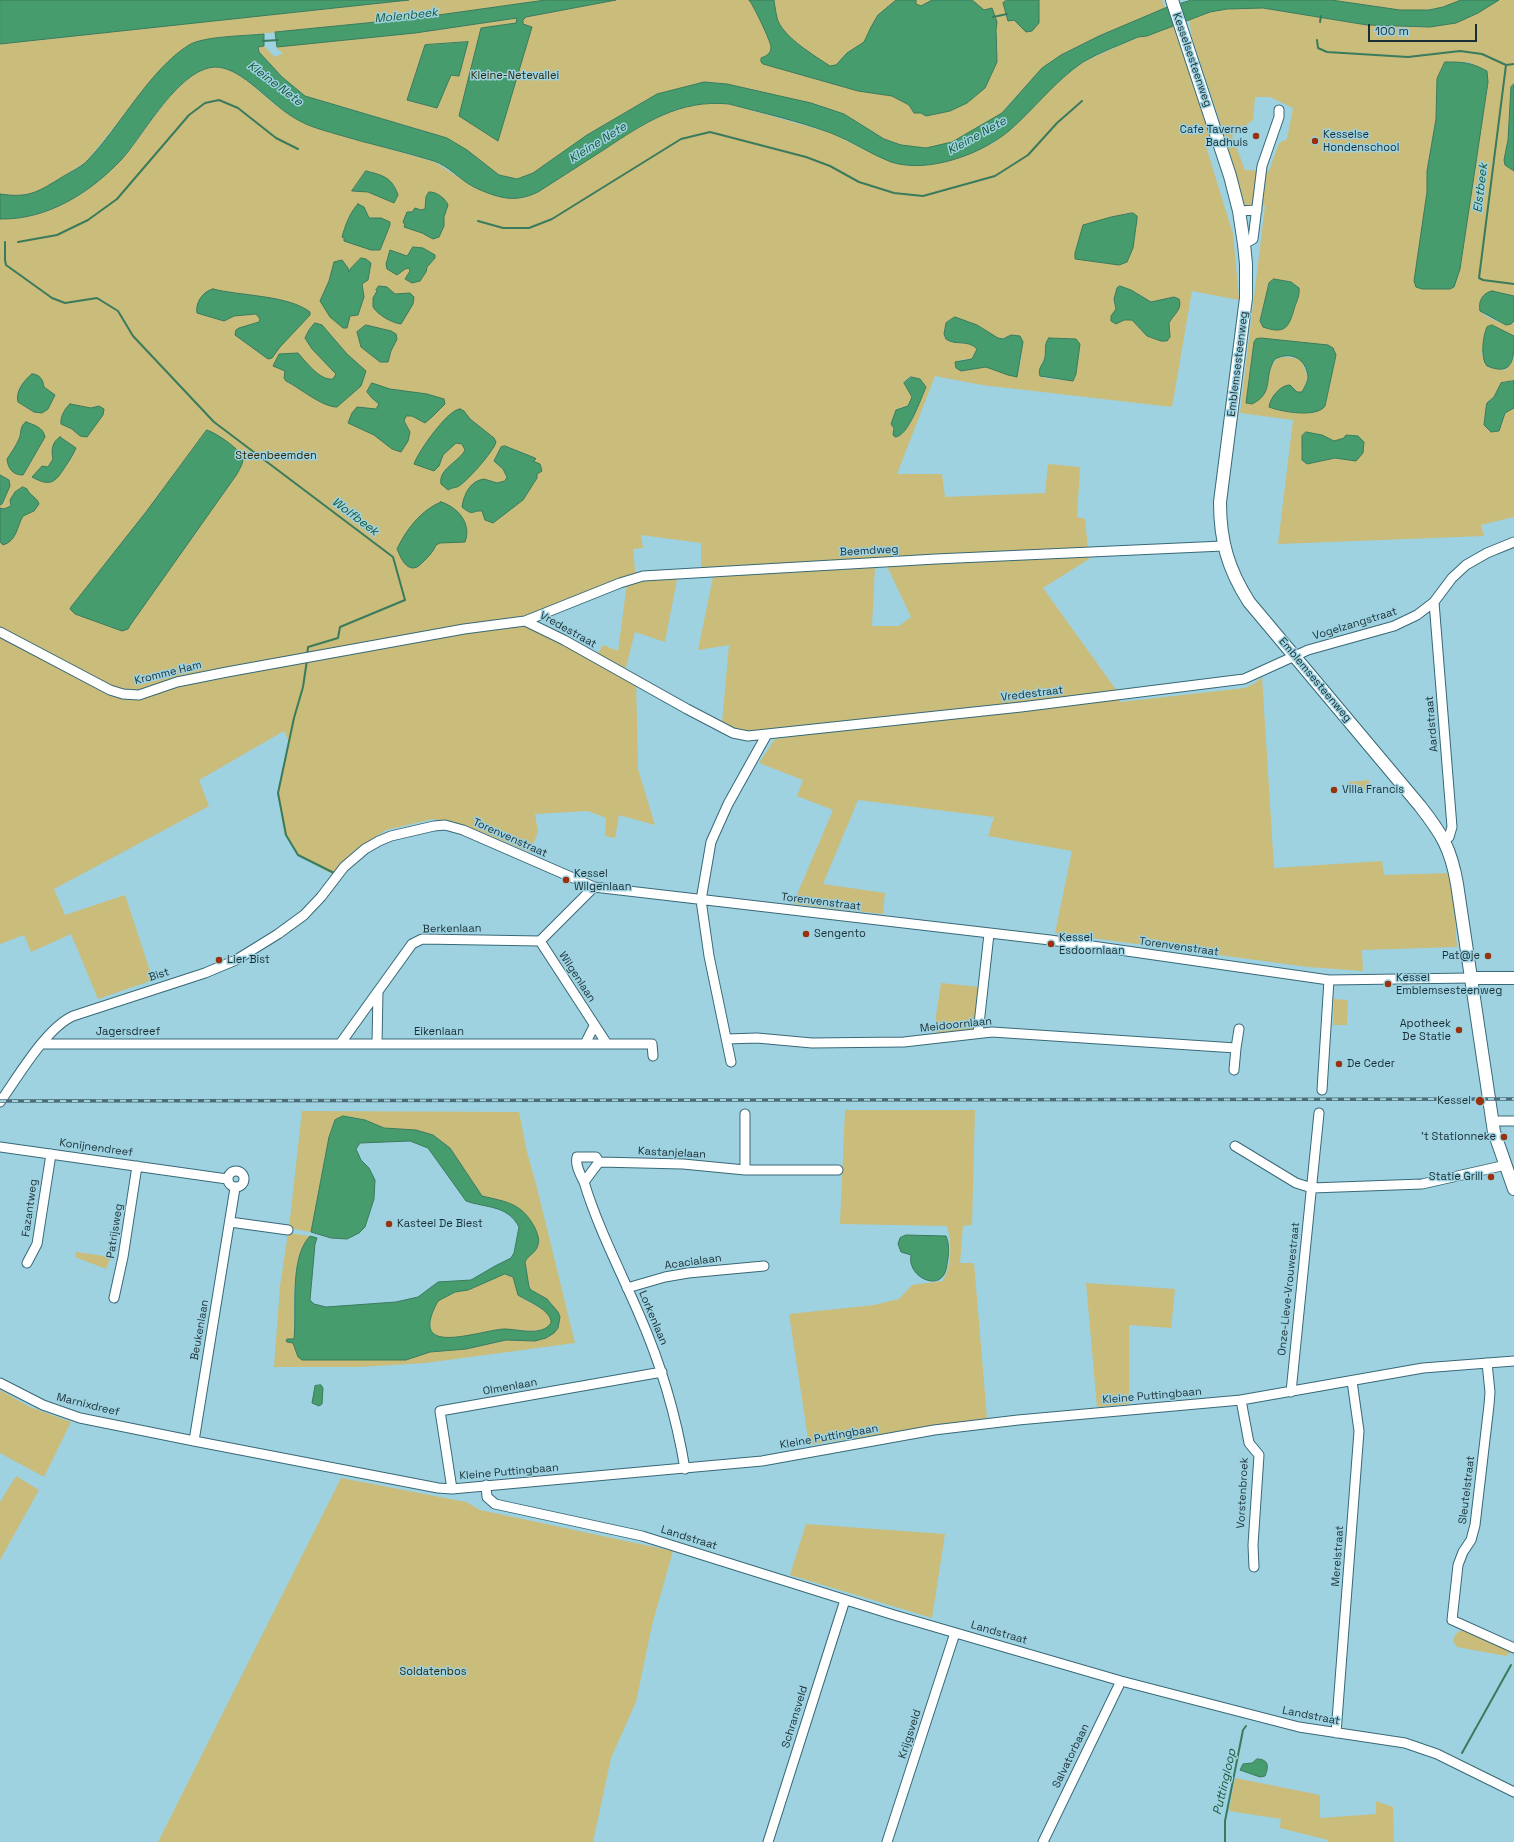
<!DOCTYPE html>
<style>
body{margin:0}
#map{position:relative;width:1514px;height:1842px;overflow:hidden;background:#9ed2e1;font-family:"Space Grotesk",sans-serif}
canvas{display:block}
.scale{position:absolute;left:1368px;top:24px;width:109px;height:18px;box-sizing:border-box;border:2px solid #1a2f35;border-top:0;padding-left:5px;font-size:12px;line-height:14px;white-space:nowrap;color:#1a2f35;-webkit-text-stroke:3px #9ed2e1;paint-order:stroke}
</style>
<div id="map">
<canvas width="1514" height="1842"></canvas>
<div class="scale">100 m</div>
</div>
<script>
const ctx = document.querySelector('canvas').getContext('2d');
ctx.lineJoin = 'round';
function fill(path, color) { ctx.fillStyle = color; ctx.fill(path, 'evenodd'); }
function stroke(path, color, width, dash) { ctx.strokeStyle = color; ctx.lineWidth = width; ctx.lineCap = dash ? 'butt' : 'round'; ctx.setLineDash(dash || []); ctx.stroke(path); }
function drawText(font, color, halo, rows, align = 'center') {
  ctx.font = font + ' "Space Grotesk",sans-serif'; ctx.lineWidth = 3; ctx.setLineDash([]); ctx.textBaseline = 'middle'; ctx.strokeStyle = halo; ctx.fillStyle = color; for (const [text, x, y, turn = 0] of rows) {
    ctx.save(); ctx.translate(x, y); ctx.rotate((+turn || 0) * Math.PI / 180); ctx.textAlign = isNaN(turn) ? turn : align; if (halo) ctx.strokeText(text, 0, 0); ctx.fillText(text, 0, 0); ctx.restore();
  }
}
fill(new Path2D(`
 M409,0H546L417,18L209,39L154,78L86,162L37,193L14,196L0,194V44Z
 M591,0H1162L1165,8L1099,36L1061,55L1042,68L1002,113L952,142L926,148L901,145L884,139L844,114L811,103L727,84L704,82L657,94L587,135L533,173L517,179L499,175L447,138L305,96L282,77L259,52L258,46H264L275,57L283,53L277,49L276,40Z
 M1331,0H1461C1422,20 1371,7 1331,0Z
 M1499,0H1514V84L1511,87L1508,140L1504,160L1505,165L1514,171V296L1489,292C1482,295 1475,307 1482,313C1485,316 1501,324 1506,324C1509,325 1512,324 1514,321V336L1492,325L1485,332L1482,354L1492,368L1505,370L1512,361L1514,353V381L1501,383L1494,397L1487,403L1501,426L1505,413L1514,408V517L1481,525L1484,536L1278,544L1293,420L1240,413L1265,206L1245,205L1226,140L1192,38L1189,19L1210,12L1227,9L1263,8L1367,25L1430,27L1478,13ZM1445,62H1468L1487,71L1450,289H1422L1427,192V171L1436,119L1437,79ZM1255,97H1270L1293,108L1287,139L1279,143L1269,171L1245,170L1232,136L1253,120ZM1269,283L1296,285L1299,288L1289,324L1269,329L1261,324L1260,321ZM1261,338L1331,346L1336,355L1325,406C1317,418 1282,412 1269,407L1271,401L1293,387L1297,392H1302L1308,378L1301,359L1286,357L1278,358L1271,366L1266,391ZM1308,432L1322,435L1334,441L1344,438L1347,435H1356L1364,442L1356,461L1335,458L1307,464L1302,461L1301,450Z
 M1173,25L1212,142L1205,143L1233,234L1239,300L1192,291L1172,407L982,385L935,376L897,474H942L945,497L1045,493L1048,464L1080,467L1077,517L1085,519L1089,559L1043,588L1117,691L1120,702L1245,688L1255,683L1262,677L1274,868L1382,861L1384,875L1451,873L1457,947L1362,950L1363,971L1308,967L1055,933L1072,851L988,836L994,817L858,800L823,884L885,893L883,914L793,904L833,810L797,796L803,780L759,763L775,739L785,738L784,728L742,731L722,723L729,645L698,650L713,577L701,568V543L641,535L643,548L633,549L636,580L677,579L665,642L635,632L625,671L636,678L638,769L655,825L619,815L615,838L605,836L606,818L588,811L535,814L538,832L530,852L464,825L433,819L386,830L355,850L332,874L298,855L284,833L278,793L289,742L284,731L199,780L209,806L54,889L65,915L125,895L153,980L98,999L71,934L31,952L24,935L0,944V219C47,220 90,193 122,159C145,135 184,58 222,68C243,73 260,93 277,106C288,115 300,121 313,127L435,162L473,187L522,198L538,192C560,178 583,163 605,149C644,123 680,99 729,104L831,133L881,158L992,144L1010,129L1055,84L1083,62L1138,37L1147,36ZM1131,290L1151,302L1174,297L1172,318L1169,323L1170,332L1167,341H1161L1147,336L1132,320L1111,316L1115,312L1116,306ZM977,325C983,329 994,339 1002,338C1009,338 1013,334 1020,336L1022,354L1018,373L986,367L961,371L956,368L959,360L972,359L977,348L968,343L948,341L944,336ZM1049,338L1076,339L1080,344L1075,378L1060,380L1043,378L1041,363L1045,359ZM909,377L920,379L926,387L909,425L900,436L893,434V427L899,408L908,406L912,397L904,382ZM884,560L911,617L899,626H872L875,566ZM627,583L618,651L603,645L597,655L552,628L545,627L527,616Z
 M1369,780L1370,789L1349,791L1348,782Z
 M941,983L980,987L973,1030L936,1035V1016Z
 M1334,999L1348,1000L1347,1025H1333Z
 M845,1110H975L972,1225L963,1226L960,1263H974L987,1418L809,1445L789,1314L874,1305L899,1299L912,1285L943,1281C952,1263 952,1245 947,1226L840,1224Z
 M302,1111L519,1112L527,1152L537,1188L575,1343L425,1363L360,1367H274L280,1286L288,1233L310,1236C290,1257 295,1306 294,1335V1339L290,1343L293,1342L296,1349L406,1360L430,1352L466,1349L506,1340L535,1341L546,1338L558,1312L547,1299L531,1290L529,1287L525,1262C528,1256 536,1252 538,1245C540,1240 537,1233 535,1228C522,1204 506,1201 482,1196L450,1148L435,1137L416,1130L384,1128L365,1120L347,1116L333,1124L325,1158L311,1232L289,1228Z
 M76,1252L111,1257L106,1269L75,1257Z
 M505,1274L513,1277C516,1283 515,1290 519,1295C527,1304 552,1308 551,1323C542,1337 518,1328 504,1329C476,1331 407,1359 438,1301L455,1292L468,1290Z
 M1086,1283L1175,1289L1171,1328L1129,1325V1404L1097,1407Z
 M0,1390L30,1407L71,1422L44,1477L0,1453Z
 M16,1476L39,1490L0,1560V1502Z
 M341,1478L466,1502L480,1510L673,1551L652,1625L636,1702L611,1758L593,1842H158Z
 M806,1524L945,1534L932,1618L790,1575Z
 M1465,1630L1511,1652L1506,1656L1457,1647L1453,1641C1455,1635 1457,1630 1465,1630Z
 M1235,1778L1320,1795V1818L1376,1814V1801L1393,1807L1394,1842H1328V1840L1280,1828L1281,1819L1229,1811Z`), '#cabc7a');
const water = new Path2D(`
 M0,0H409L0,44Z
 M546,0H616L526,17L523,20V24L532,27L498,141L459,116L481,28L516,23L517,18L415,33L277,47L275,32L417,18Z
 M749,0H774C775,7 776,15 778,21C786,39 815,56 830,66L836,65L847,53L864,42L871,27L878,15L896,0H916V4L921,6L932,0H972L984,10L992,8L997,22L996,29L997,62L985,88L967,103L950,111L926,116L921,113H914L909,105L892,96L858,91L763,64L761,62V58C766,56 771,54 771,47C771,42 753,4 749,0Z
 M1007,0H1039V23L1032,31L1026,32L1014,20L1008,21L1003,3Z
 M1192,0H1331L1400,10H1429L1443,7L1461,0H1499L1478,13L1456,23L1430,27L1367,25L1263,8L1227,9L1210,12L1147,36L1138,37C1120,45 1100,52 1083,62C1055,81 1035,108 1010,130C982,154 928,174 891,162C870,154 852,141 831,133C798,121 763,113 729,104C680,99 644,123 605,149C583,163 560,178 538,192C526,198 513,200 501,197C492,195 482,191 474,187C460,180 449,166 434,161C402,151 369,144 336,134C323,130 310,127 298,120C273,107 248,74 223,68C184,58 144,135 122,159C90,193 47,220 0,219V194C28,198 36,193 59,179C68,173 80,168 87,161C120,127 150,69 189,45C204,36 246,36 264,34V46L258,47L259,52L282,77L305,96L447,138L467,150L499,175L517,179L533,173L587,135L657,94L704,82L727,84L811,103L844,114L884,139L901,145L926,148L952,142L1002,113L1042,68L1061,55L1099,36L1165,8Z
 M468,42L459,76L451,75L437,108L407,100L425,45Z
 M1445,62C1464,62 1470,62 1487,71L1488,82L1460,269L1454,287L1450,289H1422L1416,287L1414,281L1427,192V171L1436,119L1437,79Z
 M1514,84V171L1505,165L1504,160L1508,140L1511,87Z
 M366,171C382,175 392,177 398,195L394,203L368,192L352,191Z
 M429,192C436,191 446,199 448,205L444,217V226L439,237L433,239L422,233L404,227L405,225L403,222L407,212H412L415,208L421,210L425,209L426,197Z
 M358,204L364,207L369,218H381L390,222V225L380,250H371L344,241V238L342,237C345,226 350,212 358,204Z
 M1133,213L1137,216V219L1133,248L1127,262L1119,265L1075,259V253L1083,225L1111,217Z
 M413,247L423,248L435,255V258L427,267L426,272L420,281L412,283L405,279L410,271L409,268L405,269L397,275L387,269L386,264L390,250L407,256Z
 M361,258L366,259L371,263L368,280L362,284L364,297L358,315L350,316L347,328H343L330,317L320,301L329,281L334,262L342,260L348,268L349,272L351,268Z
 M1274,279L1291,282L1299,288C1300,294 1297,301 1295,306C1289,327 1286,335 1263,327L1260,321L1269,283Z
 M379,286L387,287L395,294L410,293L414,297L413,304L401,324C392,323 378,315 373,307V298L377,291L376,290Z
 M1120,286L1131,290L1151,302L1174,297L1179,299C1183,309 1173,315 1169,323L1170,337L1167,341H1161L1147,336L1132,320H1124L1116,324L1111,321V316L1116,309L1114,299L1117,288Z
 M213,289C240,296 288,295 310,312V315L280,347L272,358L268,359L235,335L236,330L239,328L259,322L260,319L256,314L234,316L224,321L197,313C195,303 203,291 213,289Z
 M1492,291L1514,296V321L1511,324L1506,325L1480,311C1478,302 1482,293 1492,291Z
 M955,317L977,325L998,338L1003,339L1011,335L1020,336L1023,342L1017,377L1008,375L986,367L961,371L956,368L955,362L972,359L977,349C968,339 955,346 946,339L944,334L946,323Z
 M315,323L322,325L347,354L366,371L361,386L337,407C322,407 300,388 286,381L284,378L285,371L273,366L279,354L298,353C306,362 320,381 333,379L336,374L312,349L305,338L309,330Z
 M366,325L391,331L396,334L397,339L391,351L388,362H380L361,347L357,332Z
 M1492,325L1514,336C1514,358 1514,377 1487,366C1480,358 1483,335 1487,327Z
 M1049,338L1076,339L1080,344L1076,374L1073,381L1040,376C1037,368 1044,364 1045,357C1046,351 1044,343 1049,338Z
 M1261,338L1328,345L1333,348L1336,355L1325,406C1317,418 1282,412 1269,407C1270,398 1280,385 1290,385L1297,392H1302C1304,388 1308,381 1308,377C1306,358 1291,351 1275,359C1263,376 1275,393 1252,404L1246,403L1254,342L1256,339Z
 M32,374C40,374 43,380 44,387L55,395L48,409L42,413L34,412L18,402C15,392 24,380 32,374Z
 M911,377L920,379L926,387C921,398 908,437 895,437L893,435L894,428L891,424L896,410L908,406L912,397L904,383Z
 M1514,381V408L1505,413L1499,431L1491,432L1484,425L1486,408L1487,403L1494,397L1501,383Z
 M372,383L390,389L427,394L444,399L445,404L432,417L425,423L412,416H406L404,421L410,432L408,441L401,452L392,449L374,435L348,423L352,413L357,407L376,409L379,404L372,398L367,392Z
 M70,404L91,408L99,406L104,409L103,415L87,437L80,436L72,429L61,424C60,417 65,408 70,404Z
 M460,409L464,411L470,419L494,438L496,442C494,451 465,484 457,487C453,488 451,488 448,490L441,484C438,469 459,462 465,450L462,444L456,443L443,455L439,466L434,471L414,464C418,452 448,409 460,409Z
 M26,422C34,425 43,427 45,437L23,475C13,475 8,469 7,459C11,453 16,446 19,439C22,433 19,426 26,422Z
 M207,430C216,433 242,450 243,459C243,464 239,470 237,474L131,624L128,629L122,631L75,614L70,609L71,607L146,512Z
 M1306,432L1322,435L1334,441L1344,438L1346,435L1358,436L1364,442L1363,453L1356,461L1335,458L1307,464L1302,460V436Z
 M60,437L76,448C73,455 69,461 65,467C55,483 50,487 32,477L42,466L48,467L53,459C51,450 52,442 60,437Z
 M505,446L535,458L536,459L533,461L540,464L542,471L537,474V478L523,500L493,523L485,520L482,511C472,510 474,517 462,507C464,494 470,481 484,479L497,483L505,481L507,477L503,469L494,461L501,447Z
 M0,475L9,480L10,486L2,504L0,505Z
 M23,487L27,489C30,496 37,497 39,504L34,511L23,516C17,526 17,541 3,545L0,542V508L4,509L11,506L10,500L15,492Z
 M441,502C458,507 472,524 465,542L440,543L436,545C433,552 429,556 424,561C422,563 419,566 417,567C406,572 400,556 397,549C406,530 421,510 441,502Z
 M343,1116L365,1120L384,1128L416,1130L433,1135L450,1148L482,1196C507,1202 522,1203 535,1228C537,1233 540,1239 538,1245C536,1253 528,1255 525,1262L529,1287L531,1290L547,1299L558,1312L560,1317L558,1328L554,1333L546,1338L535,1341L506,1340L466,1349L430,1352L406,1360H302L298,1357L293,1343L287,1342L286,1341L287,1339H294C297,1309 289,1258 310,1236L317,1238L315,1244L310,1300L314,1304L326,1307L396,1302L418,1297L438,1282L471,1280L495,1266L511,1258L514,1253L519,1227C508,1205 486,1208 466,1201L428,1148L410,1141L360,1143L356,1149L361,1160L369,1168L375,1180L374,1199L365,1227L359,1233L347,1239L331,1238L311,1232L329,1137L335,1120ZM505,1274L513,1277L518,1295C527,1301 552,1310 551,1323C542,1337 518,1329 504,1329C476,1331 406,1359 438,1301L455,1292L468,1290Z
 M906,1235L946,1236C949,1243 949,1250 948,1258C947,1263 947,1271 943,1276C934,1289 907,1275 911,1255L901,1252L898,1244L900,1238Z
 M321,1385L323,1388L322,1404L319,1406L312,1403L315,1386Z
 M1257,1759C1269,1759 1269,1767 1265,1776L1260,1777L1240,1770L1243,1764L1252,1763Z`);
fill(water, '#479c6e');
stroke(water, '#3a7b5d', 1);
stroke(new Path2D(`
 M993,17L1007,14
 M1320,22L1321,16
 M1317,40L1318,48L1327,52L1408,57L1460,51L1482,54L1506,65L1514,64
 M263,41L278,40
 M1506,65L1479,278L1483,280L1514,284
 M478,221L503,228H529L552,219L681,139L710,132L806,157L830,166L859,182L894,193L923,196L995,176L1028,155L1057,123L1082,101
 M5,242V260L6,265L52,298L65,303L97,298L118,311L133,336L214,422L393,557L405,600L340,627L338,638L308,647L307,656
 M18,242L57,235L88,220L117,199L189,115L205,103L219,100L238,108L276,138L298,149
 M307,660L303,687L294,718L278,793L286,835L298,855L334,873
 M1462,1753L1511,1665
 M1225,1842V1821L1243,1730L1246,1726`), '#3a7b5d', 2);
const street = new Path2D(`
 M1239,211L1257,210
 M1244,244L1253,239L1262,166L1279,117V110
 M1434,602L1452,827L1449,837L1444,841
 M525,621L620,583L643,576L936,559L1223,546
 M0,632L110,690L123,694L139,695L177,682L227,672L464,629L525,621L564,640L687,709L733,733L748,736L1021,707L1244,679L1308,650L1394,626L1417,615L1434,602L1452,578L1466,565L1487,553L1514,542
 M540,941L607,1044
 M978,1033L989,934
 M727,1039L757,1038L812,1043L904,1042L992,1032L1236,1048L1239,1029
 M42,1044H652L653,1056
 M340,1044L412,944L422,939L540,941L594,887
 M377,1044L378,991
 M585,1044L594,1026
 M731,1062L709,956L701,900L711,842L728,804L767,734
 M1234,1070L1236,1048
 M1322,1090L1329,980
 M0,1102C18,1077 46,1028 73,1016L205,973L236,960L278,934L304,915L321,897L344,867L365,849L379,841L391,836L434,826L445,825L463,830L594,887L1050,940L1329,980L1470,978
 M1492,1121H1514
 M1235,1146L1296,1183L1312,1188L1422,1184L1506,1165
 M0,1147L227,1179
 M599,1162L584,1182C598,1228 620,1270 639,1314C661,1364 676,1415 685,1469
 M599,1162L683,1164L745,1170H838
 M745,1170V1114
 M228 1179a8 8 0 1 1 16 0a8 8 0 1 1-16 0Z
 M584,1182C580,1174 575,1165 577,1157H596L599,1162
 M230,1222L288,1230
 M27,1263L37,1244L51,1154
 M627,1288L665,1277L688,1273L764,1266
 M114,1298L123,1257L137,1166
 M1487,1363L1490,1392L1489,1405L1475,1525L1471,1540L1463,1552L1458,1565L1452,1620L1514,1648
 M0,1383L43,1405L80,1418L194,1441L438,1488L452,1489L762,1461L934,1430L1018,1420L1241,1400L1423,1368L1514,1361
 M1291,1392L1319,1113
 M1241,1400L1249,1443L1259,1455L1253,1545L1254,1567
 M194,1441L235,1188
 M486,1485L487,1497L495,1504L642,1536L894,1615L1121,1681L1299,1727L1405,1743L1437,1754L1514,1792
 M452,1489L440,1411L662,1372
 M1336,1733L1359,1431L1352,1381
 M768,1842L845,1600
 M887,1842L955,1633
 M1043,1842L1121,1681`);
const secondary = new Path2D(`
 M1172,0L1230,176L1239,211L1244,244L1246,264V298L1220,502C1220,541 1228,569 1249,602L1420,806C1442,834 1451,849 1457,884L1494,1132L1514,1189
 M1470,978H1514`);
stroke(street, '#386977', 11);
stroke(secondary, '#386977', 14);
stroke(street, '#fff', 9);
stroke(secondary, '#fff', 12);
const rail = new Path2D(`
 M0,1101L1514,1099`);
stroke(rail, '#4c6d76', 3.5);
stroke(rail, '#9ed2e1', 2, [6]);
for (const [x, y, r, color] of [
 [1256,136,4,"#98320e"],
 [1315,141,4,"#98320e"],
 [1334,790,4,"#98320e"],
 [566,880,4,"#98320e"],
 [806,934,4,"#98320e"],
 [1051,944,4,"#98320e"],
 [1488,956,4,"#98320e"],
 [219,960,4,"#98320e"],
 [1388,984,4,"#98320e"],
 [1459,1030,4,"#98320e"],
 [1339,1064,4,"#98320e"],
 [1480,1101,5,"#98320e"],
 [1504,1137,4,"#98320e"],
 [1491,1177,4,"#98320e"],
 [389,1224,4,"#98320e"]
]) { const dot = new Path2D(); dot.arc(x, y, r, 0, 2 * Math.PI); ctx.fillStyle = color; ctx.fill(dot); stroke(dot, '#9ed2e1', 1.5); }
drawText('11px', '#1a2f35', '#9ed2e1', [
 ["Kesselsesteenweg",1192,60,71],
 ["Emblemsesteenweg",1238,364,-83],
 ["Beemdweg",869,551,-3],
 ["Vogelzangstraat",1355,624,-17],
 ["Vredestraat",568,630,29],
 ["Kromme Ham",168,673,-14],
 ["Emblemsesteenweg",1315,680,50],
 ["Vredestraat",1032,694,-7],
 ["Aardstraat",1432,724,-95],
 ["Torenvenstraat",510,838,24],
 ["Torenvenstraat",821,902,7],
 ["Berkenlaan",452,929,-1],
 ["Torenvenstraat",1179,947,8],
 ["Bist",159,975,-18],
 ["Wilgenlaan",577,977,57],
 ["Meidoornlaan",956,1025,-6],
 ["Jagersdreef",128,1032],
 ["Eikenlaan",439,1032],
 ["Konijnendreef",96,1148,8],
 ["Kastanjelaan",672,1153,3],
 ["Fazantweg",30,1208,-82],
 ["Patrijsweg",115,1231,-81],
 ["Acacialaan",693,1262,-8],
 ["Onze-Lieve-Vrouwestraat",1289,1289,-84],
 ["Lorkenlaan",653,1318,67],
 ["Beukenlaan",200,1330,-80],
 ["Olmenlaan",510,1387,-10],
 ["Kleine Puttingbaan",1152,1396,-5],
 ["Marnixdreef",88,1405,14],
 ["Kleine Puttingbaan",829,1437,-10],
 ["Kleine Puttingbaan",509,1472,-5],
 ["Sleutelstraat",1467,1490,-83],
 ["Vorstenbroek",1243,1493,-87],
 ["Landstraat",689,1538,17],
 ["Merelstraat",1338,1556,-86],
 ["Landstraat",999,1633,16],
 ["Landstraat",1311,1716,11],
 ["Schransveld",795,1717,-73],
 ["Krijgsveld",910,1734,-72],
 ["Salvatorbaan",1071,1756,-64]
]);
drawText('11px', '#322a04', '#9ed2e1', [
 ["Kleine-Netevallei",515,76],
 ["Steenbeemden",276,456],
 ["Soldatenbos",433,1672]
]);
drawText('11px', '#1a2f35', '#9ed2e1', [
 ["Cafe Taverne",1248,130,"right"],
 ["Badhuis",1248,143,"right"],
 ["Kesselse",1323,135],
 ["Hondenschool",1323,148],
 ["Villa Francis",1342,790],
 ["Kessel",574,874],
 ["Wilgenlaan",574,887],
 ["Sengento",814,934],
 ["Kessel",1059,938],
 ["Esdoornlaan",1059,951],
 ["Pat@je",1480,956,"right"],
 ["Lier Bist",227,960],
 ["Kessel",1396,978],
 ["Emblemsesteenweg",1396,991],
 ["Apotheek",1451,1024,"right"],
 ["De Statie",1451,1037,"right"],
 ["De Ceder",1347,1064],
 ["Kessel",1471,1101,"right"],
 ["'t Stationneke",1496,1137,"right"],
 ["Statie Grill",1483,1177,"right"],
 ["Kasteel De Biest",397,1224]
], 'left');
drawText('italic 12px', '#185838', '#9ed2e1', [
 ["Molenbeek",406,16,-6],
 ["Kleine Nete",275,84,37],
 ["Kleine Nete",977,136,-29],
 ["Kleine Nete",598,143,-32],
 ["Elstbeek",1481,188,-83],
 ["Wolfbeek",355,517,37],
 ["Puttingloop",1225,1782,-77]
]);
</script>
